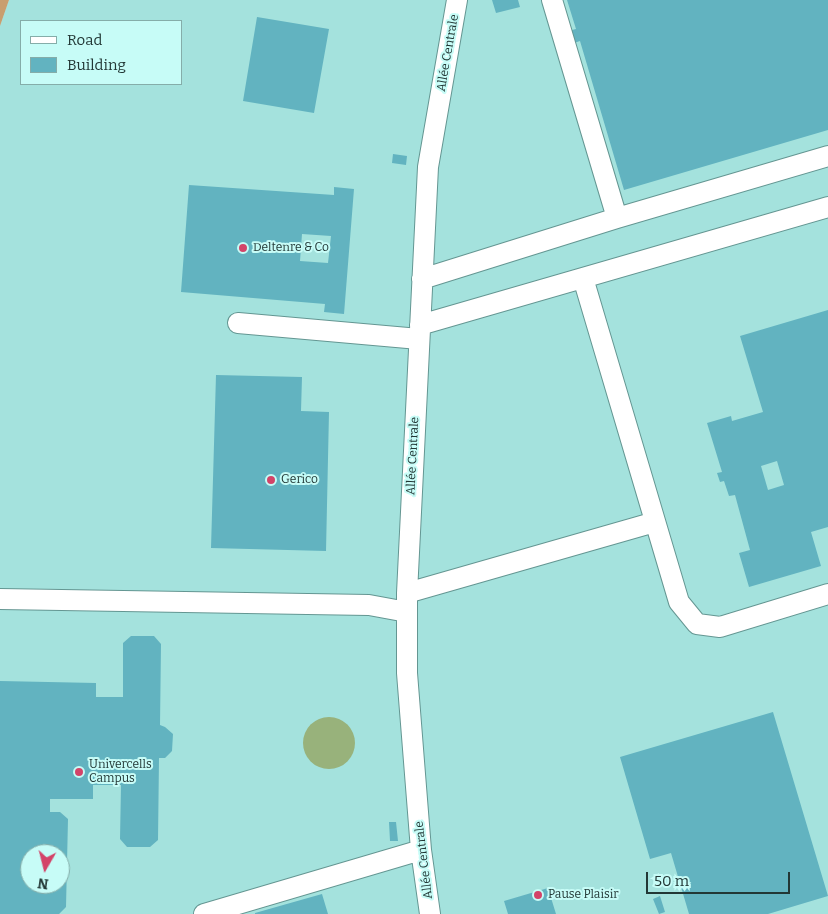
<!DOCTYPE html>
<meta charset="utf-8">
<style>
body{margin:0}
#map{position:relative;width:828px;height:914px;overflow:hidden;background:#baefe9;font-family:Bitter,serif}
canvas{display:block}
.legend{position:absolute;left:20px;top:20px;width:162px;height:65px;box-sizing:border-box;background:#c7fcf7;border:1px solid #85ada9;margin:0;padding:6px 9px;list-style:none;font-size:15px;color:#223735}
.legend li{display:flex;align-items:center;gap:10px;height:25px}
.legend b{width:25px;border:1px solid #85ada9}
.north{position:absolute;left:20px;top:844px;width:50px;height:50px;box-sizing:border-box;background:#c7fcf7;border:1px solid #85ada9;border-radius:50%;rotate:188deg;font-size:14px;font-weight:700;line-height:20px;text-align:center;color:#223735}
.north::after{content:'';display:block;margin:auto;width:18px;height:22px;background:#d34469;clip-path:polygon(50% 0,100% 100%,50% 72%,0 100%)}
.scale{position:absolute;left:646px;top:872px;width:144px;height:22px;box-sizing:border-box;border:2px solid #223735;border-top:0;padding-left:6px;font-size:15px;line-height:18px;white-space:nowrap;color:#223735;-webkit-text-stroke:4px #c7fcf7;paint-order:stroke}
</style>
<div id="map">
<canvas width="828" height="914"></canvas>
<ul class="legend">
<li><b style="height:6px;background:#fff"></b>Road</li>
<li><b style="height:14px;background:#62b3c0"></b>Building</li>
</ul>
<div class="north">N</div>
<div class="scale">50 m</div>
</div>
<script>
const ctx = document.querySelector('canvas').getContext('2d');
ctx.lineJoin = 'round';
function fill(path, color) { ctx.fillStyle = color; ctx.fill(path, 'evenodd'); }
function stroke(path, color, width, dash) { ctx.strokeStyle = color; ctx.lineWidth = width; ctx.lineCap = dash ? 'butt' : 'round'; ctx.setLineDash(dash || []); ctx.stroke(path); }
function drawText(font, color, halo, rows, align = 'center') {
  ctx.font = font + ' Bitter,serif'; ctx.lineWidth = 4; ctx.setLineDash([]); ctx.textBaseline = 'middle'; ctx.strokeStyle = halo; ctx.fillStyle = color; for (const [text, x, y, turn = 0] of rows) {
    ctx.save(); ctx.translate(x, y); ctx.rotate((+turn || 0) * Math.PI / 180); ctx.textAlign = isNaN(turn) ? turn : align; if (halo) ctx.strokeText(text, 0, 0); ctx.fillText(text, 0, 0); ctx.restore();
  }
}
fill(new Path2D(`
 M9,0H828V914H0V26ZM21,21H181V84H21ZM30,854H60V884H30Z`), '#a4e2dd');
fill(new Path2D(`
 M0,0H9L0,26Z`), '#c99e6f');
fill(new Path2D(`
 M303 743a26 26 0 1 1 52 0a26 26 0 1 1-52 0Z`), '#98b27b');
fill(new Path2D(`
 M492,0H518L520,7L496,13Z
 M567,0H828V130L624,190L580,41L571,44L568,31L576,29Z
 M257,17L329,29L314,113L243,101Z
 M393,154L407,156L406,165L392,163Z
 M189,185L334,195V187L354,189L344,314L324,312L325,304L181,292ZM302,234L331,236L328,263L300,261Z
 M828,310V527L811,532L821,566L749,587L739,553L750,550L735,495L729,496L724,481L720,482L717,473L722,472L707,423L731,416L732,421L763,412L740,336ZM777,461L784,485L768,490L761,466Z
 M216,375L302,377L301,411L329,412L326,551L211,548Z
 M131,636H154L161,644L160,725L165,727L173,734L172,751L165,758H159L158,840L150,847H127L120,839L121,785H93V799H50V812H60L68,819L66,907L59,914H0V681L96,683V697H123V643ZM30,854H60V884H30Z
 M773,712L828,896L768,914H689L671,853L650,859L620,757Z
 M389,822H396L398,841H390Z
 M548,888L556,914H508L504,901Z
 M322,894L328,914H255V913Z
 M660,896L665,912L659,914L653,899Z`), '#62b3c0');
const minor = new Path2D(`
 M552,0L617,218
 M583,278L679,602L697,624L720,627L828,594
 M422,279L617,218L828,156
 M238,323L419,339
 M420,325L828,207
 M407,593L655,522
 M0,599L369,605L407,612
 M204,914L421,850
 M430,914L421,850L407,673V593L428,167L457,0`);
stroke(minor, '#649692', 22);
stroke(minor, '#fff', 20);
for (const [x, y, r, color] of [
 [243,248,5,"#d34469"],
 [271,480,5,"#d34469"],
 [79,772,5,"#d34469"],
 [538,895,5,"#d34469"]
]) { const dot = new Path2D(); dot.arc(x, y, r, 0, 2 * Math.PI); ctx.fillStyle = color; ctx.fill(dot); stroke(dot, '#c7fcf7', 2); }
drawText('12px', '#223735', '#c7fcf7', [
 ["Allée Centrale",448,53,-80],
 ["Allée Centrale",413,456,-87],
 ["Allée Centrale",424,860,-97]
]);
drawText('12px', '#223735', '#c7fcf7', [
 ["Deltenre & Co",253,248],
 ["Gerico",281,480],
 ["Univercells",89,765],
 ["Campus",89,779],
 ["Pause Plaisir",548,895]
], 'left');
</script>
